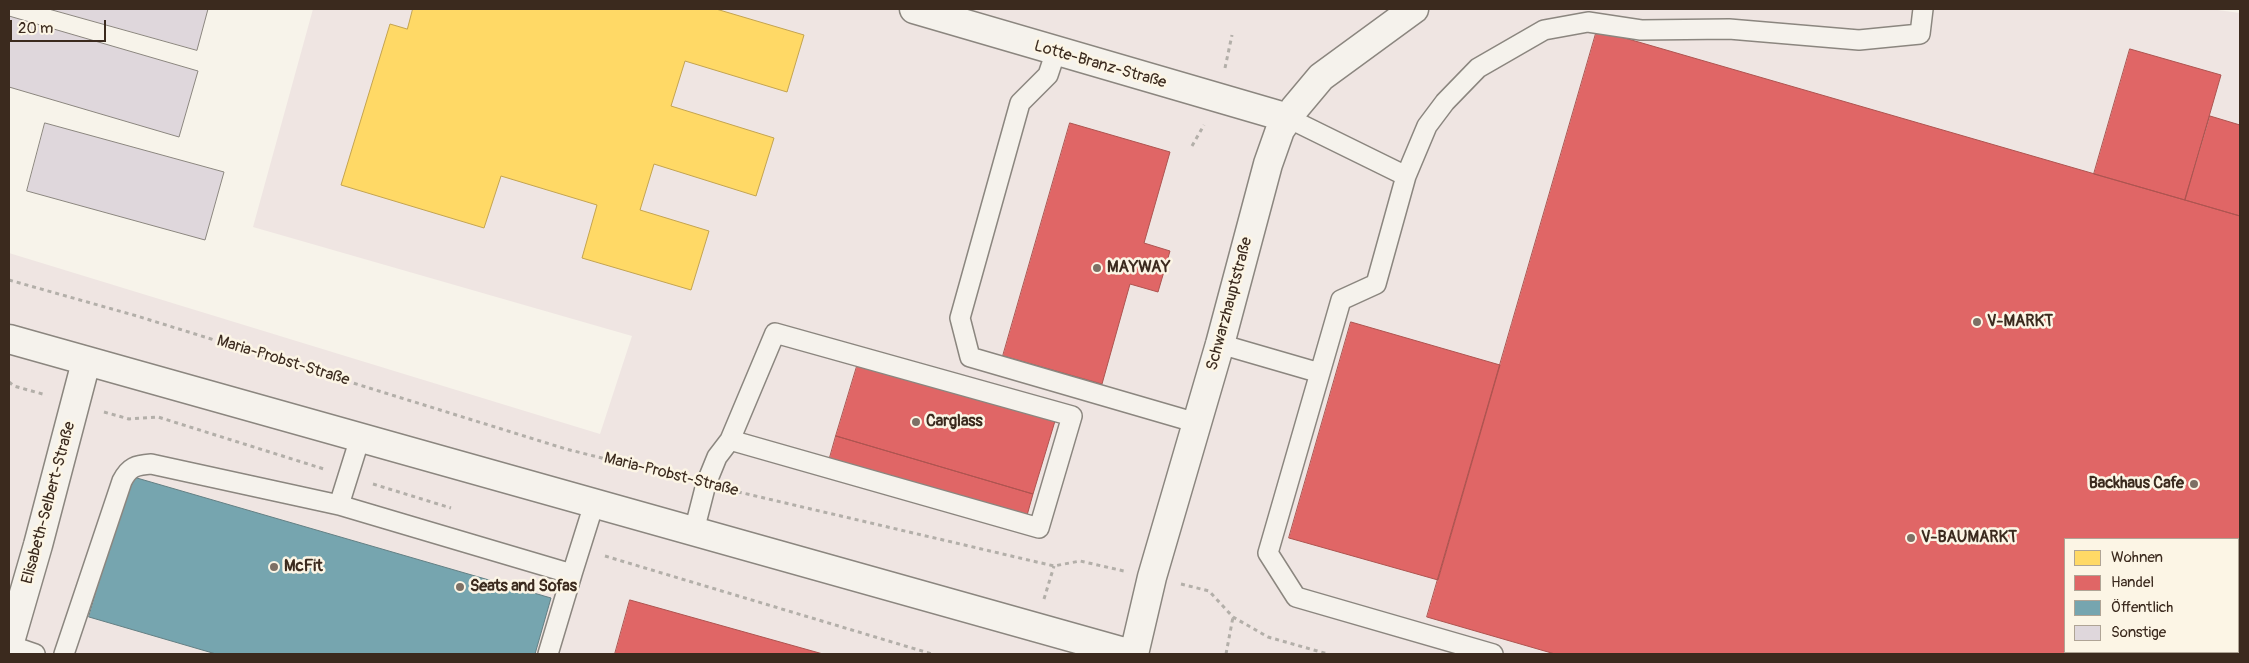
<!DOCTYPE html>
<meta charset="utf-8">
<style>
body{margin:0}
#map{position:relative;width:2249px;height:663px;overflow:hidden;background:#f7f3ea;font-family:Pangolin,sans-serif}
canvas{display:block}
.frame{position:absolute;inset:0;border:10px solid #3b2a1e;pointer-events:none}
.legend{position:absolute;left:2064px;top:538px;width:175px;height:115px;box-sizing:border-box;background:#fcf5e5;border:1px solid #afa495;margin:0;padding:6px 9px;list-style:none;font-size:15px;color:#3b2a1e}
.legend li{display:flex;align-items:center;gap:10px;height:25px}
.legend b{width:25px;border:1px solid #afa495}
.scale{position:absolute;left:10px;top:20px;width:96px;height:22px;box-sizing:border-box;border:2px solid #3b2a1e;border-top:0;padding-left:6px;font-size:15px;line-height:18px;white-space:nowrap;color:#3b2a1e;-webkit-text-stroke:4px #fcf5e5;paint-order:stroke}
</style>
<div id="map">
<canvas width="2249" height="663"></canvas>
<div class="frame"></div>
<ul class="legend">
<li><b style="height:14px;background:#ffd966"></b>Wohnen</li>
<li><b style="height:14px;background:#e06666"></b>Handel</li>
<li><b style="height:14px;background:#76a5af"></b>Öffentlich</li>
<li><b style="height:14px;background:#dfd7dc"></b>Sonstige</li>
</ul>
<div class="scale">20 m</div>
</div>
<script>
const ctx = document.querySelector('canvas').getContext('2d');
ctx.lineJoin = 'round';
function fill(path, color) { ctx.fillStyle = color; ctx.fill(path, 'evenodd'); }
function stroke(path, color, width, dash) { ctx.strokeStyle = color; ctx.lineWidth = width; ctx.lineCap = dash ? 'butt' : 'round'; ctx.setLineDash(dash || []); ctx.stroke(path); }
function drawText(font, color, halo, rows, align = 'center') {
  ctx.font = font + ' Pangolin,sans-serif'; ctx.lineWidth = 5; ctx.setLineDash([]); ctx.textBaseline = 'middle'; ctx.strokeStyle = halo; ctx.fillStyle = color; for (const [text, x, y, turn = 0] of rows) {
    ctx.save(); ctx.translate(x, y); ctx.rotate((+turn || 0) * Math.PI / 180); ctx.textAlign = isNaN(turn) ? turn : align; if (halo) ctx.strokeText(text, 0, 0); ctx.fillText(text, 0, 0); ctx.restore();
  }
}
fill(new Path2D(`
 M313,9H2210L2240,13V654H9V253L600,434L632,336L253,227ZM2065,539H2238V652H2065Z`), '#efe5e2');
const homes = new Path2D(`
 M413,9H716L804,35L787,92L685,61L671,106L774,138L756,196L654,164L640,210L709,231L691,290L582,258L597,205L501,176L484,228L341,185L390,24L407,29Z`);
fill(homes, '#ffd966');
stroke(homes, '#c4a450', 1);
const shops = new Path2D(`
 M1597,30L2240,216V654H1555L1427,617ZM2065,539H2238V652H2065Z
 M2130,49L2221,75L2185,200L2094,174Z
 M2210,116L2240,125V216L2185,200Z
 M1070,123L1170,152L1144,243L1170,251L1158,292L1130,284L1102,384L1003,356Z
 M1351,322L1500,365L1438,580L1289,538Z
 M858,363L1055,421L1033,494L836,436Z
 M836,436L1033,494L1026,519L829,461Z
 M630,600L823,654H615Z`);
fill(shops, '#e06666');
stroke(shops, '#ae5450', 1);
const public = new Path2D(`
 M130,476L551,598L535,654H216L89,617Z`);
fill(public, '#76a5af');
stroke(public, '#648084', 1);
const building = new Path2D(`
 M49,9H208L197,50Z
 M9,16L198,71L179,137L9,87Z
 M45,123L224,172L205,240L27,191Z`);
fill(building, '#dfd7dc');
stroke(building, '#8b867f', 1);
const service = new Path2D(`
 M1056,51L1048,75L1020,103L960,318L970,357L1197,423
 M1288,118L1406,176
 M1220,344L1320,373
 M360,438L339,505L572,574L548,654
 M694,531L706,484L717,457L730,440L775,333L1072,416L1039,528L730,440
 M572,574L594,504
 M9,645L35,654
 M64,654L122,481C129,467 136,465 151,464L339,505
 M1493,654L1296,597L1268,553L1341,300L1376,284L1406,176L1427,126L1445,102L1478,68L1544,30L1588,22L1641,30L1729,29L1859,40L1920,34L1923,9`);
const minor = new Path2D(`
 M914,9L1288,118
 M9,339L1131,654
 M9,645L38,545L86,362
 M1134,654L1152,577L1220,344L1268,164L1280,130L1295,108L1321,77L1414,9`);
stroke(service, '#8b867f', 22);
stroke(minor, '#8b867f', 31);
stroke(new Path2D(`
 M1225,68L1232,35
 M1192,146L1204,125
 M9,280L137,316L566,449L681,478
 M9,382L14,386L46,395
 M104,412L129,419L158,417L324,469
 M373,484L451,508
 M730,490L1054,566L1080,561L1124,571
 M605,556L932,654
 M1181,584L1209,591L1233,617L1268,637L1328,654
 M1044,599L1054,566
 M1226,654L1233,617`), '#b3afa9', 3, [4, 4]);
stroke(service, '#f5f2ec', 19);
stroke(minor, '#f5f2ec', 28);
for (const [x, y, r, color] of [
 [1097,268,5,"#7d7065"],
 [1977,322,5,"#7d7065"],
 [916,422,5,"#7d7065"],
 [2194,484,5,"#7d7065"],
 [1911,538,5,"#7d7065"],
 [274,567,5,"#7d7065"],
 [460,587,5,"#7d7065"]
]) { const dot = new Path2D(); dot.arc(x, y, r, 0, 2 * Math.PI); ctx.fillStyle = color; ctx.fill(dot); stroke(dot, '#fcf5e5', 2); }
drawText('16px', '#3b2a1e', '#fcf5e5', [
 ["Lotte-Branz-Straße",1100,65,16],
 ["Schwarzhauptstraße",1230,304,-75],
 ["Maria-Probst-Straße",283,361,17],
 ["Maria-Probst-Straße",671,475,14],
 ["Elisabeth-Selbert-Straße",49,503,-75]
]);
drawText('bold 16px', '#3b2a1e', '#fcf5e5', [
 ["MAYWAY",1107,268],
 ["V-MARKT",1987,322],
 ["Carglass",926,422],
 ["Backhaus Cafe",2184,484,"right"],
 ["V-BAUMARKT",1921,538],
 ["McFit",284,567],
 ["Seats and Sofas",470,587]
], 'left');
</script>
